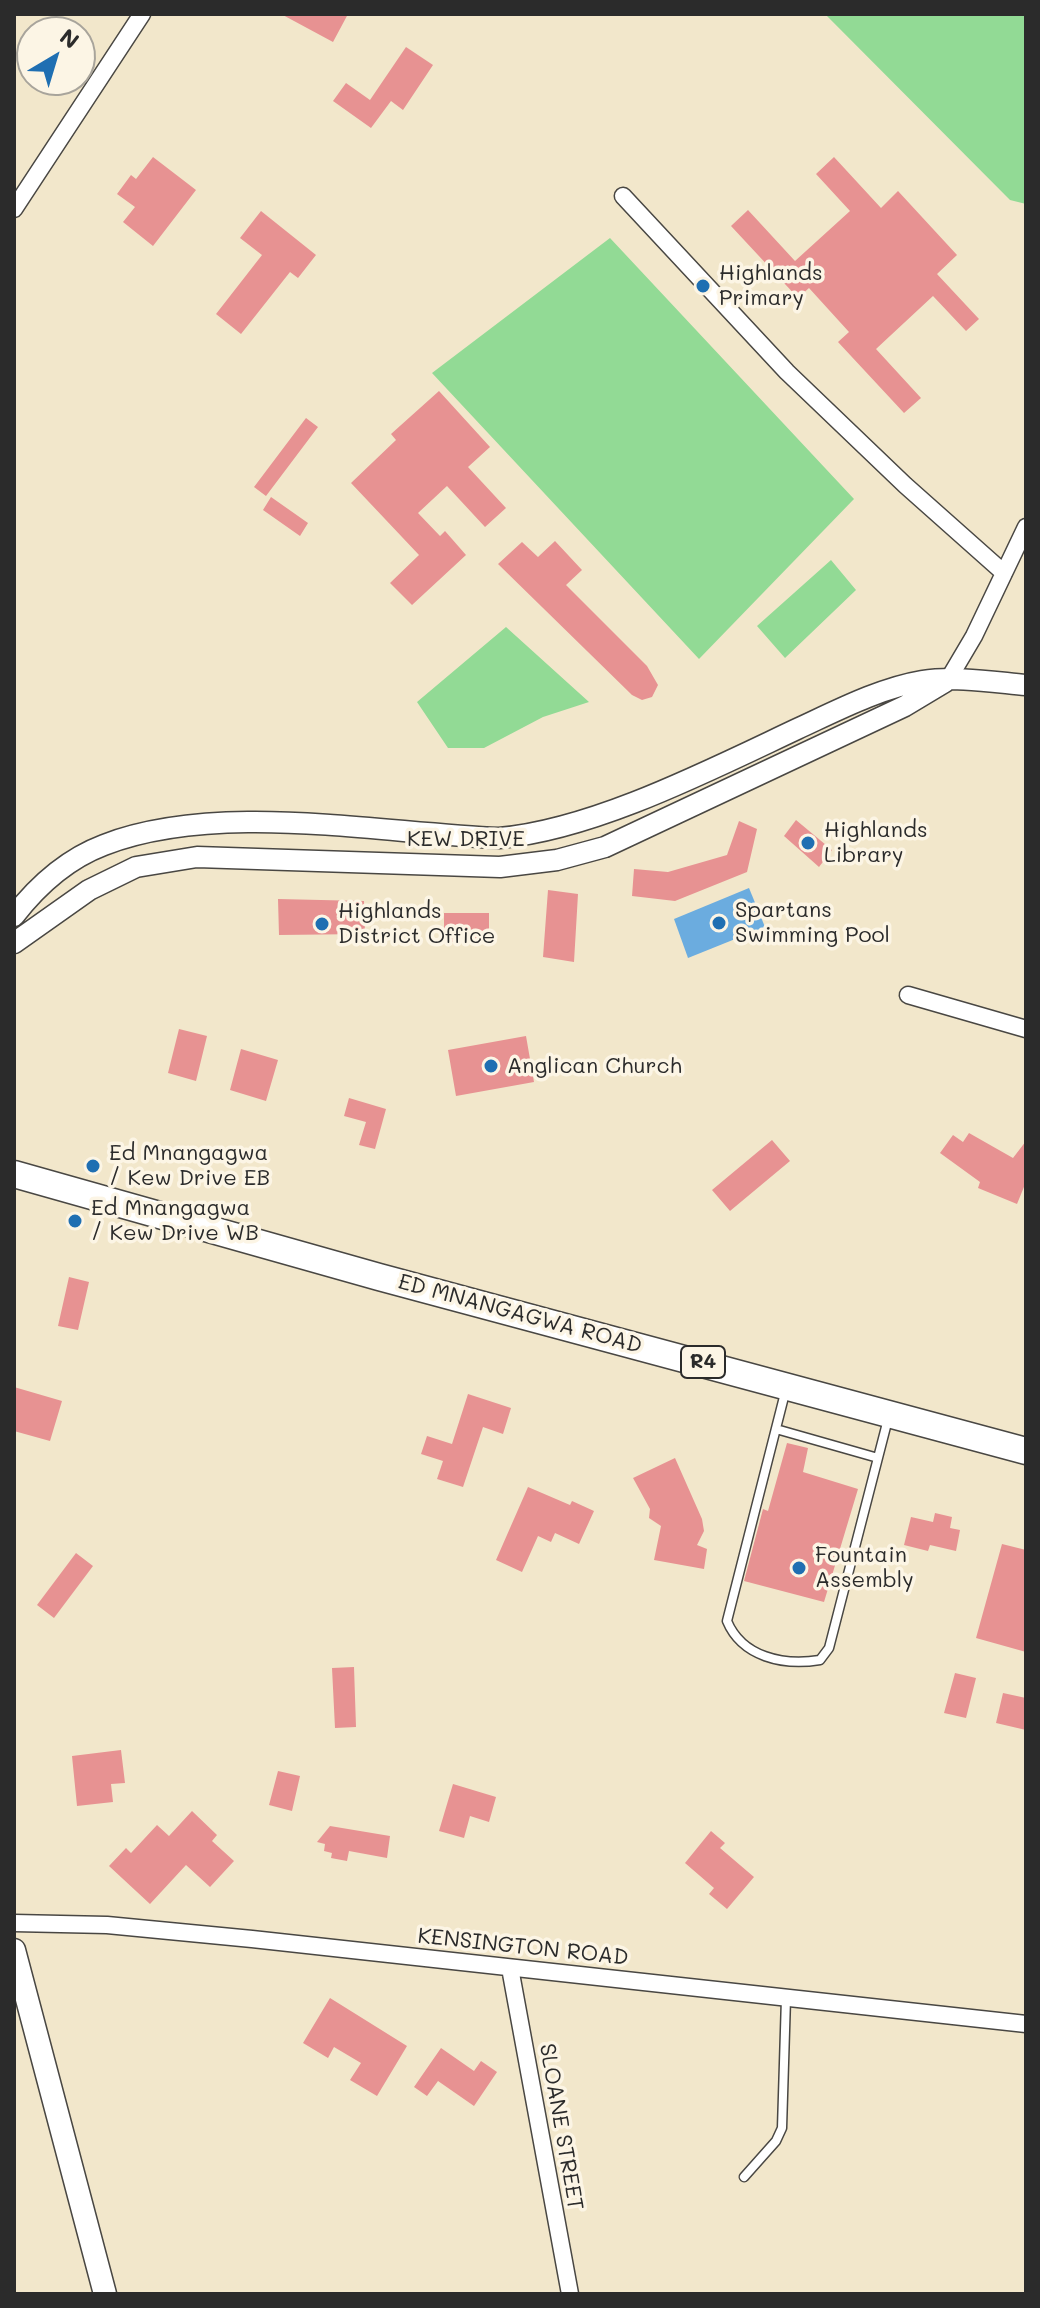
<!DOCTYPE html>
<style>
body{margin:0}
#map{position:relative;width:1040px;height:2308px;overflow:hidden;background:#f2e7cb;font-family:Mali,sans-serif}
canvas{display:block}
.frame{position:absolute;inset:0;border:16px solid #2b2b2b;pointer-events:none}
.north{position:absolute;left:16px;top:16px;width:80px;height:80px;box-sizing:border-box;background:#fcf5e5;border:2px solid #a8a49b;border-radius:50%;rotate:38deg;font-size:22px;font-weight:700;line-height:32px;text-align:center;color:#2b2b2b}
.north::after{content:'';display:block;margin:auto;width:28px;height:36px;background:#1f6fb2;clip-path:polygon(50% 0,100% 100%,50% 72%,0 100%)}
</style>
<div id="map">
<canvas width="1040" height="2308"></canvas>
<div class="frame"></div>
<div class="north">N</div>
</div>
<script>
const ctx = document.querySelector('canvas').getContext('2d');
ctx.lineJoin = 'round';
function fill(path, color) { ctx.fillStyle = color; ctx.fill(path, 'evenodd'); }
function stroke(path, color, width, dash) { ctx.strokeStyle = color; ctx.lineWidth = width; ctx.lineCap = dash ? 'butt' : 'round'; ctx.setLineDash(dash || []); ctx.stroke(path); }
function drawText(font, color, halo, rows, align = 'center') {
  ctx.font = font + ' Mali,sans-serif'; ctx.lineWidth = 7; ctx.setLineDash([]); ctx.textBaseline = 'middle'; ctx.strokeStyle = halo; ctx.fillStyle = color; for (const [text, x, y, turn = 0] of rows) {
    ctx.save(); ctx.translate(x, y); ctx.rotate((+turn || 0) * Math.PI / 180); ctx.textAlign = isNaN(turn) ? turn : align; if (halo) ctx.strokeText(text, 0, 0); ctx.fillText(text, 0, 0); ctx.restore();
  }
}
fill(new Path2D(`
 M825,14H1026V204L1010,200Z
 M610,238L854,499L699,659L432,373Z
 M831,560L856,590L785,658L757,626Z
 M506,627L589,702L543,717L484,748H448L417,702Z`), '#92da95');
fill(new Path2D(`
 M749,888L765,927L688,958L674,919Z`), '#6bacdf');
fill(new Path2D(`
 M281,14H348L333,42Z
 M406,47L433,65L403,110L391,101L371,128L333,101L346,83L370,100Z
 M153,157L196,190L153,246L123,222L135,207L117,194L131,175L136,179Z
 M834,157L881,208L898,191L957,255L937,274L979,319L966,331L933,296L876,349L921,398L904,413L838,342L849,332L809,288L798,298L731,226L748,210L795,261L850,211L816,174Z
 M261,211L316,255L298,278L290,272L241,334L216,314L262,255L240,238Z
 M439,391L490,447L468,467L506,508L485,527L447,486L418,513L440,536L445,531L466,555L412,605L390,583L419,555L351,483L396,440L391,434Z
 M306,418L318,427L266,496L254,487Z
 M271,497L308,523L300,536L263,510Z
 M555,541L582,570L566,585L647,666L658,685L652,697L642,700L632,695L498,564L522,542L538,557Z
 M796,820L832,850L819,867L784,836Z
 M739,821L757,829L747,872L675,901L632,896L634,869L668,872L727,855Z
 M548,890L578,894L574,962L543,957Z
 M278,899L364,901L365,934L279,935Z
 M444,913H489V942H444Z
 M179,1029L207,1036L196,1081L168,1073Z
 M526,1036L534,1082L456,1096L448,1050Z
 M241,1049L278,1060L266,1101L230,1090Z
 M349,1098L386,1109L375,1149L359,1145L366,1122L344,1116Z
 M969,1133L1013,1158L1026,1141V1182L1017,1204L978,1188L980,1182L940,1153L953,1135L963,1142Z
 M772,1140L790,1161L730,1211L712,1190Z
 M69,1277L89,1282L78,1330L58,1326Z
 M14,1387L62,1401L50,1441L14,1431Z
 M468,1394L511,1408L503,1434L483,1427L463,1487L437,1479L443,1461L421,1454L427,1436L452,1444Z
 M787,1443L808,1448L803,1472L858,1489L824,1602L744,1581L763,1509L768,1511Z
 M675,1458L702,1519L704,1531L697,1545L707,1549L704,1569L654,1560L661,1526L649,1518L650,1509L633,1478Z
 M528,1487L570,1505L572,1501L594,1511L579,1544L555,1533L551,1542L538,1536L522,1572L496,1560Z
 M935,1513L952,1517L950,1528L960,1530L956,1551L930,1545L928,1551L904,1545L911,1517L933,1522Z
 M1002,1544L1026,1550V1652L976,1638Z
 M76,1553L93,1566L54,1618L37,1605Z
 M354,1667L356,1727L335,1728L332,1668Z
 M955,1673L976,1678L966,1718L944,1713Z
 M1003,1693L1026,1698V1730L996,1723Z
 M121,1750L125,1783L111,1784L113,1802L77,1806L72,1756Z
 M278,1771L300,1776L292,1811L269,1805Z
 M453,1784L496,1797L489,1822L470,1816L464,1838L439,1831Z
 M192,1811L217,1835L212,1841L234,1861L210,1887L186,1865L150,1904L109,1866L126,1848L131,1853L157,1825L169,1836Z
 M330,1826L390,1836L387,1858L349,1851L347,1861L331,1858L332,1853L324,1851L325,1844L317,1842Z
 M711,1831L725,1843L720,1848L754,1877L727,1909L709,1894L714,1888L685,1863Z
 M330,1998L407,2046L377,2096L350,2080L361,2063L334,2047L328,2058L303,2043Z
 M441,2048L474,2071L481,2061L497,2072L474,2106L438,2081L427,2096L414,2087Z`), '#e79292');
const service = new Path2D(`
 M786,1389L727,1621C742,1657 783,1666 820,1660L829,1648L888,1419
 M776,1429L878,1458
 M744,2177L776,2141L782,2128L786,1998`);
const minor = new Path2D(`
 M623,196L787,372L905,485L1004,573
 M14,209L142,14
 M948,680L974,636L1026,527
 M908,995L1026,1029
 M14,1923L107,1925L252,1939L1026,2024
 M510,1968L570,2294`);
const tertiary = new Path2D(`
 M14,916C38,885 67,859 104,845C218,801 378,833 499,838C593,830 710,770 797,729C836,711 880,688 922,681C956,676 993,682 1026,685
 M14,943L89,890L136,867L197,857L500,867L557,860L605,847L905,706L945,682`);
const secondary = new Path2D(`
 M14,1950L105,2294`);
const trunk = new Path2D(`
 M14,1174L379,1277L1026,1451`);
stroke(service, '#494743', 11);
stroke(minor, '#494743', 19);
stroke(tertiary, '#494743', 23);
stroke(secondary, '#494743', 25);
stroke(trunk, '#494743', 29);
stroke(service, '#fff', 8);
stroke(minor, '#fff', 16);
stroke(tertiary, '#fff', 20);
stroke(secondary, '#fff', 22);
stroke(trunk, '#fff', 26);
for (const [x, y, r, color] of [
 [703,286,8,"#1f6fb2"],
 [808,843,8,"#1f6fb2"],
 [719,923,8,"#1f6fb2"],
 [322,924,8,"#1f6fb2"],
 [491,1066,8,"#1f6fb2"],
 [93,1166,8,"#1f6fb2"],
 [75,1221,8,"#1f6fb2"],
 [799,1568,8,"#1f6fb2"]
]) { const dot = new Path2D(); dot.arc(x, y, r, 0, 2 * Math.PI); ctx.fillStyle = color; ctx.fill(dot); stroke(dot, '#fcf5e5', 3); }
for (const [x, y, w] of [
 [703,1362,44]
]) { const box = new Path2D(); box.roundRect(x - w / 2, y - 16, w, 32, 6); ctx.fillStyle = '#fcf5e5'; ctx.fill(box); stroke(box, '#2b2b2b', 2); }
drawText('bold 20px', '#2b2b2b', null, [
 ["R4",703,1362]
]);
drawText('22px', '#2b2b2b', '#fcf5e5', [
 ["Highlands",719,273],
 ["Primary",719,298],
 ["Highlands",824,830],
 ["Library",824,855],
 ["Spartans",735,910],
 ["Swimming Pool",735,935],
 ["Highlands",338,911],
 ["District Office",338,936],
 ["Anglican Church",507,1066],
 ["Ed Mnangagwa",109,1153],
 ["/ Kew Drive EB",109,1178],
 ["Ed Mnangagwa",91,1208],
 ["/ Kew Drive WB",91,1233],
 ["Fountain",815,1555],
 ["Assembly",815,1580]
], 'left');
drawText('22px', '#2b2b2b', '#fcf5e5', [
 ["KEW DRIVE",466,839],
 ["ED MNANGAGWA ROAD",520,1314,15],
 ["KENSINGTON ROAD",523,1947,6],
 ["SLOANE STREET",561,2127,80]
]);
</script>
